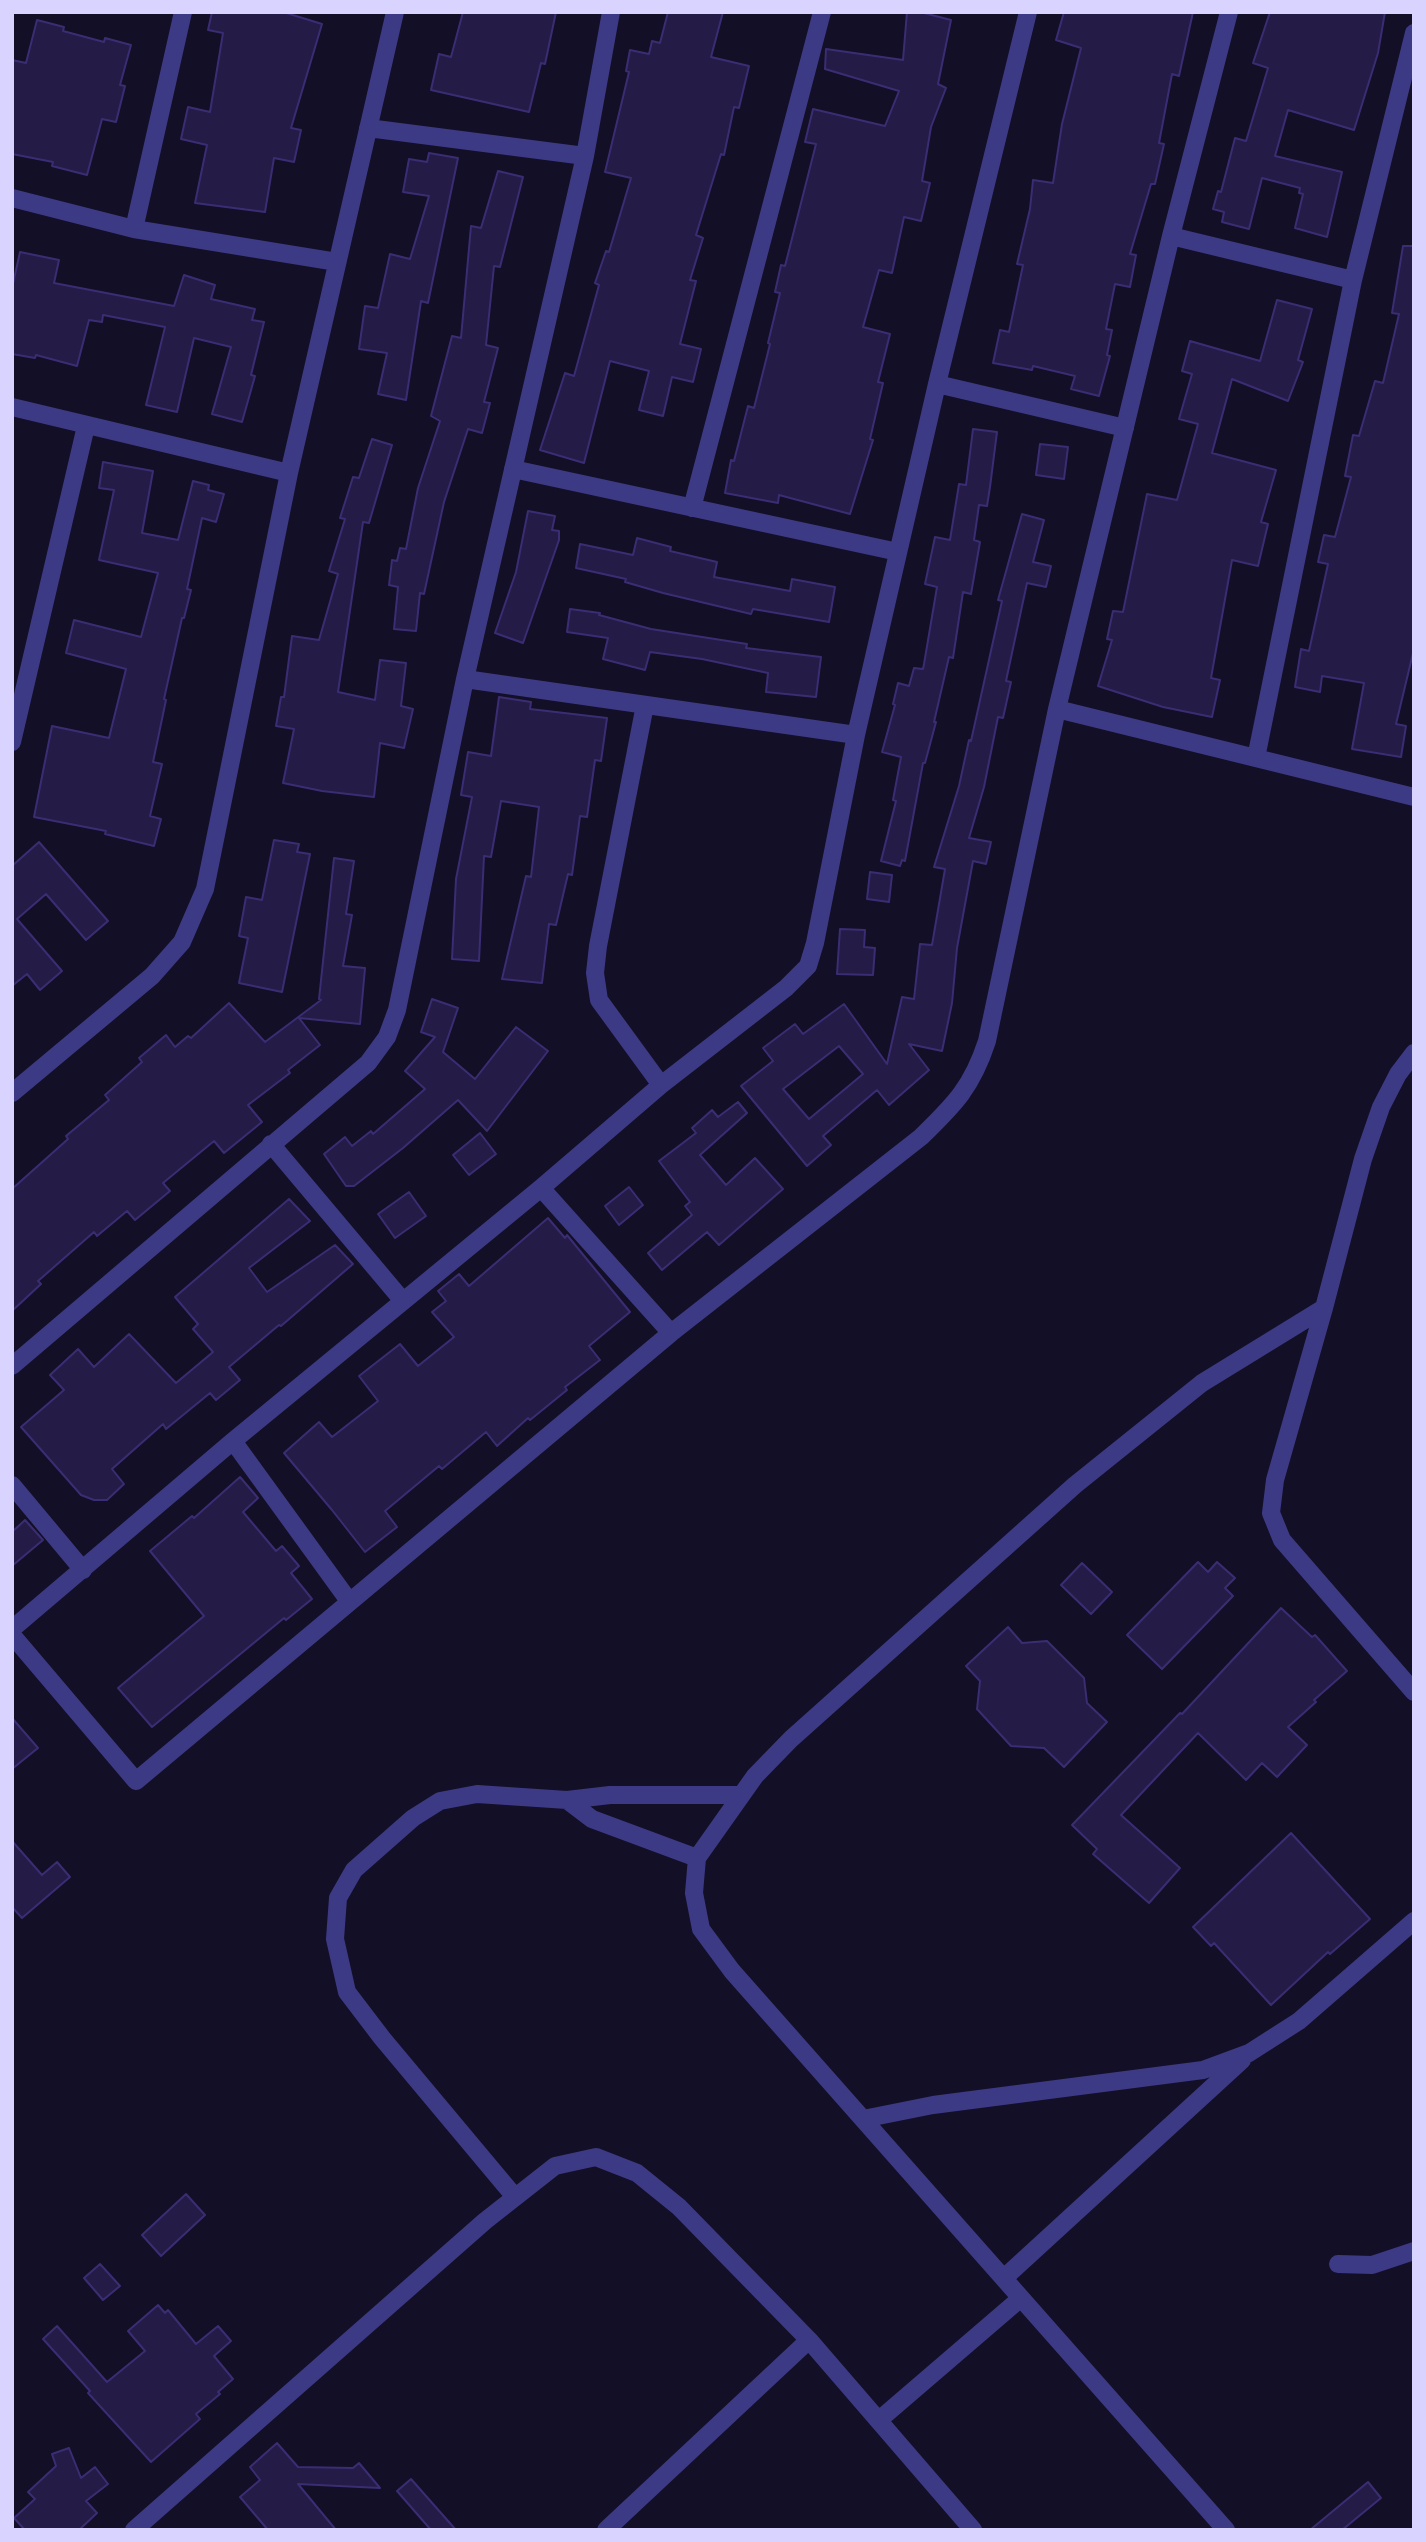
<!DOCTYPE html>
<style>
body{margin:0}
#map{position:relative;width:1426px;height:2542px;overflow:hidden;background:#130f26;font-family:"Fira Sans",sans-serif}
canvas{display:block}
.frame{position:absolute;inset:0;border:14px solid #d9d4ff;pointer-events:none}
</style>
<div id="map">
<canvas width="1426" height="2542"></canvas>
<div class="frame"></div>
</div>
<script>
const ctx = document.querySelector('canvas').getContext('2d');
ctx.lineJoin = 'round';
function fill(path, color) { ctx.fillStyle = color; ctx.fill(path, 'evenodd'); }
function stroke(path, color, width, dash) { ctx.strokeStyle = color; ctx.lineWidth = width; ctx.lineCap = dash ? 'butt' : 'round'; ctx.setLineDash(dash || []); ctx.stroke(path); }
const building = new Path2D(`
 M212,12H283L322,24L291,128L301,130L294,162L274,158L265,212L195,203L207,145L181,139L188,107L210,112L223,33L208,30Z
 M463,12H556L545,64L541,63L529,112L431,90L439,54L451,57Z
 M668,12H723L711,57L749,66L739,108L734,107L724,155L721,154L696,235L703,238L690,280L696,281L680,344L701,349L693,382L672,377L663,416L639,410L649,371L610,361L584,463L540,450L565,373L574,376L599,285L595,283L606,251L609,252L631,178L605,172L629,72L626,71L630,50L649,54L652,41L660,43Z
 M907,12H920L951,20L938,84L946,88L931,127L922,181L930,183L921,221L904,217L892,273L879,270L863,327L890,334L878,382L883,383L870,439L873,440L850,514L779,495L778,503L725,493L731,460L734,461L748,406L754,408L770,344L768,343L780,293L775,292L781,265L785,266L816,144L805,142L813,109L885,126L899,91L825,69L826,49L903,60Z
 M1064,12H1193L1179,76L1172,74L1159,143L1164,144L1155,184H1151L1130,254L1136,255L1130,287L1115,284L1106,329L1112,330L1107,355L1110,356L1099,396L1071,389L1075,376L1033,366L1032,370L993,363L1000,330L1009,332L1023,265L1017,264L1030,209L1033,180L1053,183L1062,124L1081,48L1056,40Z
 M1270,12H1385L1378,53L1354,130L1288,110L1275,156L1342,172L1327,237L1295,228L1303,194L1299,193L1300,188L1262,178L1249,229L1222,222L1224,212L1213,209L1218,191L1221,192L1235,138L1246,141L1268,68L1253,63Z
 M37,20L64,27L63,31L104,42L105,38L131,45L120,85L125,86L116,122L102,119L87,175L52,166L53,162L12,154V60L26,63Z
 M429,153L458,158L428,303L421,301L406,400L378,394L387,353L359,349L365,306L378,308L390,254L410,259L429,196L403,192L409,159L427,162Z
 M498,171L523,177L500,267L494,266L486,345L498,348L484,402L490,403L482,433L468,429L444,502L424,594L420,593L416,631L394,629L398,587L389,585L392,560L397,561L400,548L406,549L418,488L440,421L431,416L452,336L461,338L471,226L481,228Z
 M1403,246H1414V649L1396,724L1406,726L1401,757L1352,749L1364,683L1322,676L1320,692L1295,687L1301,649L1309,651L1328,564L1318,562L1324,535L1335,537L1351,477L1345,476L1353,435L1359,436L1375,381L1383,383L1399,314L1392,313Z
 M20,252L59,260L54,283L174,306L184,275L215,285L211,299L255,309L252,320L264,322L251,375L255,376L242,422L212,414L231,347L194,338L177,412L146,405L165,327L103,315L102,322L89,320L77,366L36,355L35,358L12,354V288Z
 M1277,300L1312,309L1298,360L1303,362L1288,401L1232,379L1212,453L1276,470L1261,522L1268,524L1258,566L1232,560L1211,678L1220,680L1212,717L1163,707L1098,686L1112,640L1107,639L1113,611L1123,612L1147,494L1177,500L1198,424L1179,419L1192,374L1182,371L1190,341L1260,361Z
 M973,429L997,432L990,487L987,506L979,505L974,540L980,542L971,594L963,592L953,658L949,657L934,722H936L925,763H923L905,861L902,860L900,866L881,861L896,801L893,800L901,757L882,752L895,705L893,704L898,683L909,686L914,668L923,669L924,664L937,587L925,584L935,537L950,540L959,484L966,485Z
 M372,439L392,445L369,523L363,522L338,692L375,700L380,660L406,663L401,706L413,709L404,748L380,743L374,797L322,791L283,783L294,729L276,726L281,697H284L292,636L319,640L338,574L329,571L345,519L340,518L353,477L359,478Z
 M1040,444L1068,447L1064,479L1036,475Z
 M103,462L153,471L142,533L178,540L193,481L209,485L208,490L224,494L216,522L202,518L187,589L191,590L184,618H182L164,699L166,700L153,762L162,764L150,816L161,819L154,846L105,834L106,831L34,817L52,726L109,738L126,669L66,653L74,620L141,637L158,573L99,560L114,490L99,488Z
 M528,511L555,516L552,530L559,531V540L523,643L495,633L516,572Z
 M1022,514L1044,520L1033,562L1051,566L1046,587L1027,583L1006,681L1011,682L1003,718L998,717L984,787L969,838L991,842L986,864L973,861L957,948L952,1003L942,1051L909,1044L929,1070L889,1105L877,1090L823,1136L831,1145L807,1166L741,1086L773,1061L763,1048L795,1024L803,1034L844,1004L887,1064L902,997L914,999L920,944L932,945L945,869L934,867L959,786L969,740L971,741L1002,601L998,600ZM839,1046L863,1074L809,1119L783,1089Z
 M637,538L671,547L670,551L717,562L714,577L790,591L792,579L835,587L829,622L753,609L751,614L663,593L625,582L626,579L576,568L580,544L633,555Z
 M570,609L600,613L599,615L651,629L747,644L746,648L821,657L816,697L766,692L768,673L702,659L650,652L645,670L603,659L608,638L567,632Z
 M499,697L531,702L530,709L607,718L601,761L595,760L587,817L580,816L572,875L568,874L556,925L549,924L542,983L502,979L526,876L531,877L539,807L501,801L491,857L484,856L479,961L452,959L456,879L472,797L461,795L468,752L491,756Z
 M274,840L299,844L297,852L310,854L282,992L239,983L248,938L239,936L246,897L262,900Z
 M39,842L108,921L86,940L46,894L17,919L62,971L40,990L27,974L12,986V866Z
 M334,858L354,861L346,914L352,915L343,966L365,968L360,1024L299,1018L320,1045L288,1070L290,1073L248,1105L262,1122L224,1153L214,1141L163,1183L170,1191L135,1220L127,1211L97,1236L94,1232L38,1281L41,1284L12,1311V1189L68,1139L66,1136L109,1100L105,1095L142,1062L139,1058L166,1035L175,1047L188,1036L191,1038L229,1003L265,1042L321,1000L319,999Z
 M870,872L892,875L889,902L867,899Z
 M840,929L865,930L864,947L875,948L873,975L837,974Z
 M432,999L458,1008L443,1052L475,1079L516,1027L548,1051L487,1131L458,1100L403,1148L354,1186H346L324,1154L345,1137L352,1146L371,1131L373,1134L425,1089L405,1071L435,1037L421,1032Z
 M738,1102L747,1113L700,1155L726,1185L755,1158L783,1189L719,1245L707,1232L662,1270L648,1253L692,1215L685,1206L690,1202L659,1161L696,1133L692,1128L712,1110L718,1117Z
 M480,1133L496,1154L469,1175L453,1155Z
 M629,1187L643,1205L619,1225L605,1206Z
 M409,1192L426,1216L395,1238L378,1214Z
 M289,1199L310,1221L249,1268L267,1292L335,1245L353,1264L281,1326L279,1325L229,1367L240,1380L216,1400L210,1393L166,1429L163,1424L112,1469L124,1484L107,1500H94L81,1495L21,1427L64,1390L50,1375L78,1349L94,1367L129,1334L176,1383L213,1352L193,1329L198,1324L175,1297Z
 M548,1218L565,1238L567,1235L630,1312L589,1346L600,1360L565,1387L567,1390L530,1420L528,1418L497,1446L486,1432L442,1469L439,1466L385,1511L397,1527L365,1552L332,1510L284,1453L319,1422L332,1437L378,1401L359,1376L400,1344L418,1366L454,1337L432,1312L446,1301L438,1291L459,1274L469,1286Z
 M240,1477L258,1498L243,1512L276,1551L282,1546L299,1566L291,1573L312,1599L286,1620L284,1618L152,1727L118,1688L204,1616L150,1551L192,1516L194,1518Z
 M25,1520L43,1540L12,1566V1532Z
 M1198,1562L1208,1572L1217,1562L1235,1578L1225,1588L1233,1596L1162,1669L1127,1635Z
 M1082,1563L1112,1592L1091,1614L1061,1585Z
 M1281,1608L1312,1637L1315,1635L1347,1671L1314,1700L1316,1702L1288,1727L1307,1745L1277,1777L1262,1763L1246,1780L1198,1733L1121,1815L1180,1868L1149,1903L1093,1854L1097,1849L1072,1825L1180,1713L1182,1714Z
 M1008,1627L1022,1643L1047,1641L1084,1678L1087,1703L1107,1722L1064,1767L1044,1748L1011,1746L977,1709L980,1681L966,1666Z
 M12,1718L38,1748L12,1769Z
 M1291,1833L1370,1919L1330,1954L1328,1952L1271,2005L1214,1943L1211,1946L1193,1927Z
 M12,1841L42,1875L57,1862L70,1877L22,1918L12,1907Z
 M186,2194L205,2215L161,2256L142,2235Z
 M100,2264L120,2286L103,2300L84,2278Z
 M158,2305L165,2313L168,2310L196,2344L218,2326L231,2341L214,2356L233,2379L218,2392L220,2394L196,2414L200,2419L151,2462L88,2393L90,2391L43,2339L57,2326L107,2382L145,2351L128,2331Z
 M277,2443L298,2467L353,2468L359,2463L380,2488L298,2484L336,2530H268L240,2497L260,2480L250,2467Z
 M69,2448L81,2478L95,2467L108,2484L86,2501L97,2513L79,2530H25L14,2518L35,2499L28,2492L56,2466L52,2454Z
 M411,2479L456,2530H431L397,2491Z
 M1368,2482L1381,2498L1342,2530H1310Z`);
fill(building, '#241b47');
stroke(building, '#3b2d73', 2);
stroke(new Path2D(`
 M368,128L585,156
 M12,198L134,229L337,262
 M134,229L183,12
 M1171,236L1353,280
 M937,384L1125,428
 M12,407L289,473
 M513,469L898,552
 M692,508L822,12
 M465,679L856,735
 M645,705L598,946L595,973L599,1000L661,1085
 M1057,709L1414,797
 M12,742L86,426
 M1256,758L1353,280L1414,33
 M1414,1053L1398,1074L1381,1107L1363,1159L1324,1308L1275,1480L1271,1513L1282,1540L1414,1692
 M12,1093L152,976L182,942L205,889L289,473L395,12
 M271,1144L403,1301
 M541,1188L671,1333
 M12,1366L368,1063L387,1037L397,1010L465,679L585,156L611,12
 M233,1441L349,1601
 M12,1485L83,1570
 M12,1629L233,1441L541,1188L661,1085L786,988L808,966L815,943L856,735L937,384L1028,12
 M12,1635L136,1781L671,1333L921,1137C955,1104 972,1087 987,1041L1057,709L1171,236L1229,12
 M567,1800L592,1819L697,1858
 M863,2119L933,2105L1203,2070L1249,2053L1299,2021L1414,1921
 M515,2197L382,2038L347,1992L335,1939L338,1898L354,1870L413,1818L440,1801L477,1794L567,1800L610,1795H741
 M1338,2264L1372,2265L1414,2251
 M1004,2278L1242,2060
 M879,2420L1021,2298
 M134,2530L485,2221L555,2166L596,2157L637,2173L679,2207L809,2340L973,2530
 M606,2530L809,2340
 M1226,2530L732,1971L701,1929L694,1893L697,1858L755,1776L791,1739L1075,1485L1202,1383L1324,1308`), '#3d3a85', 18);
</script>
